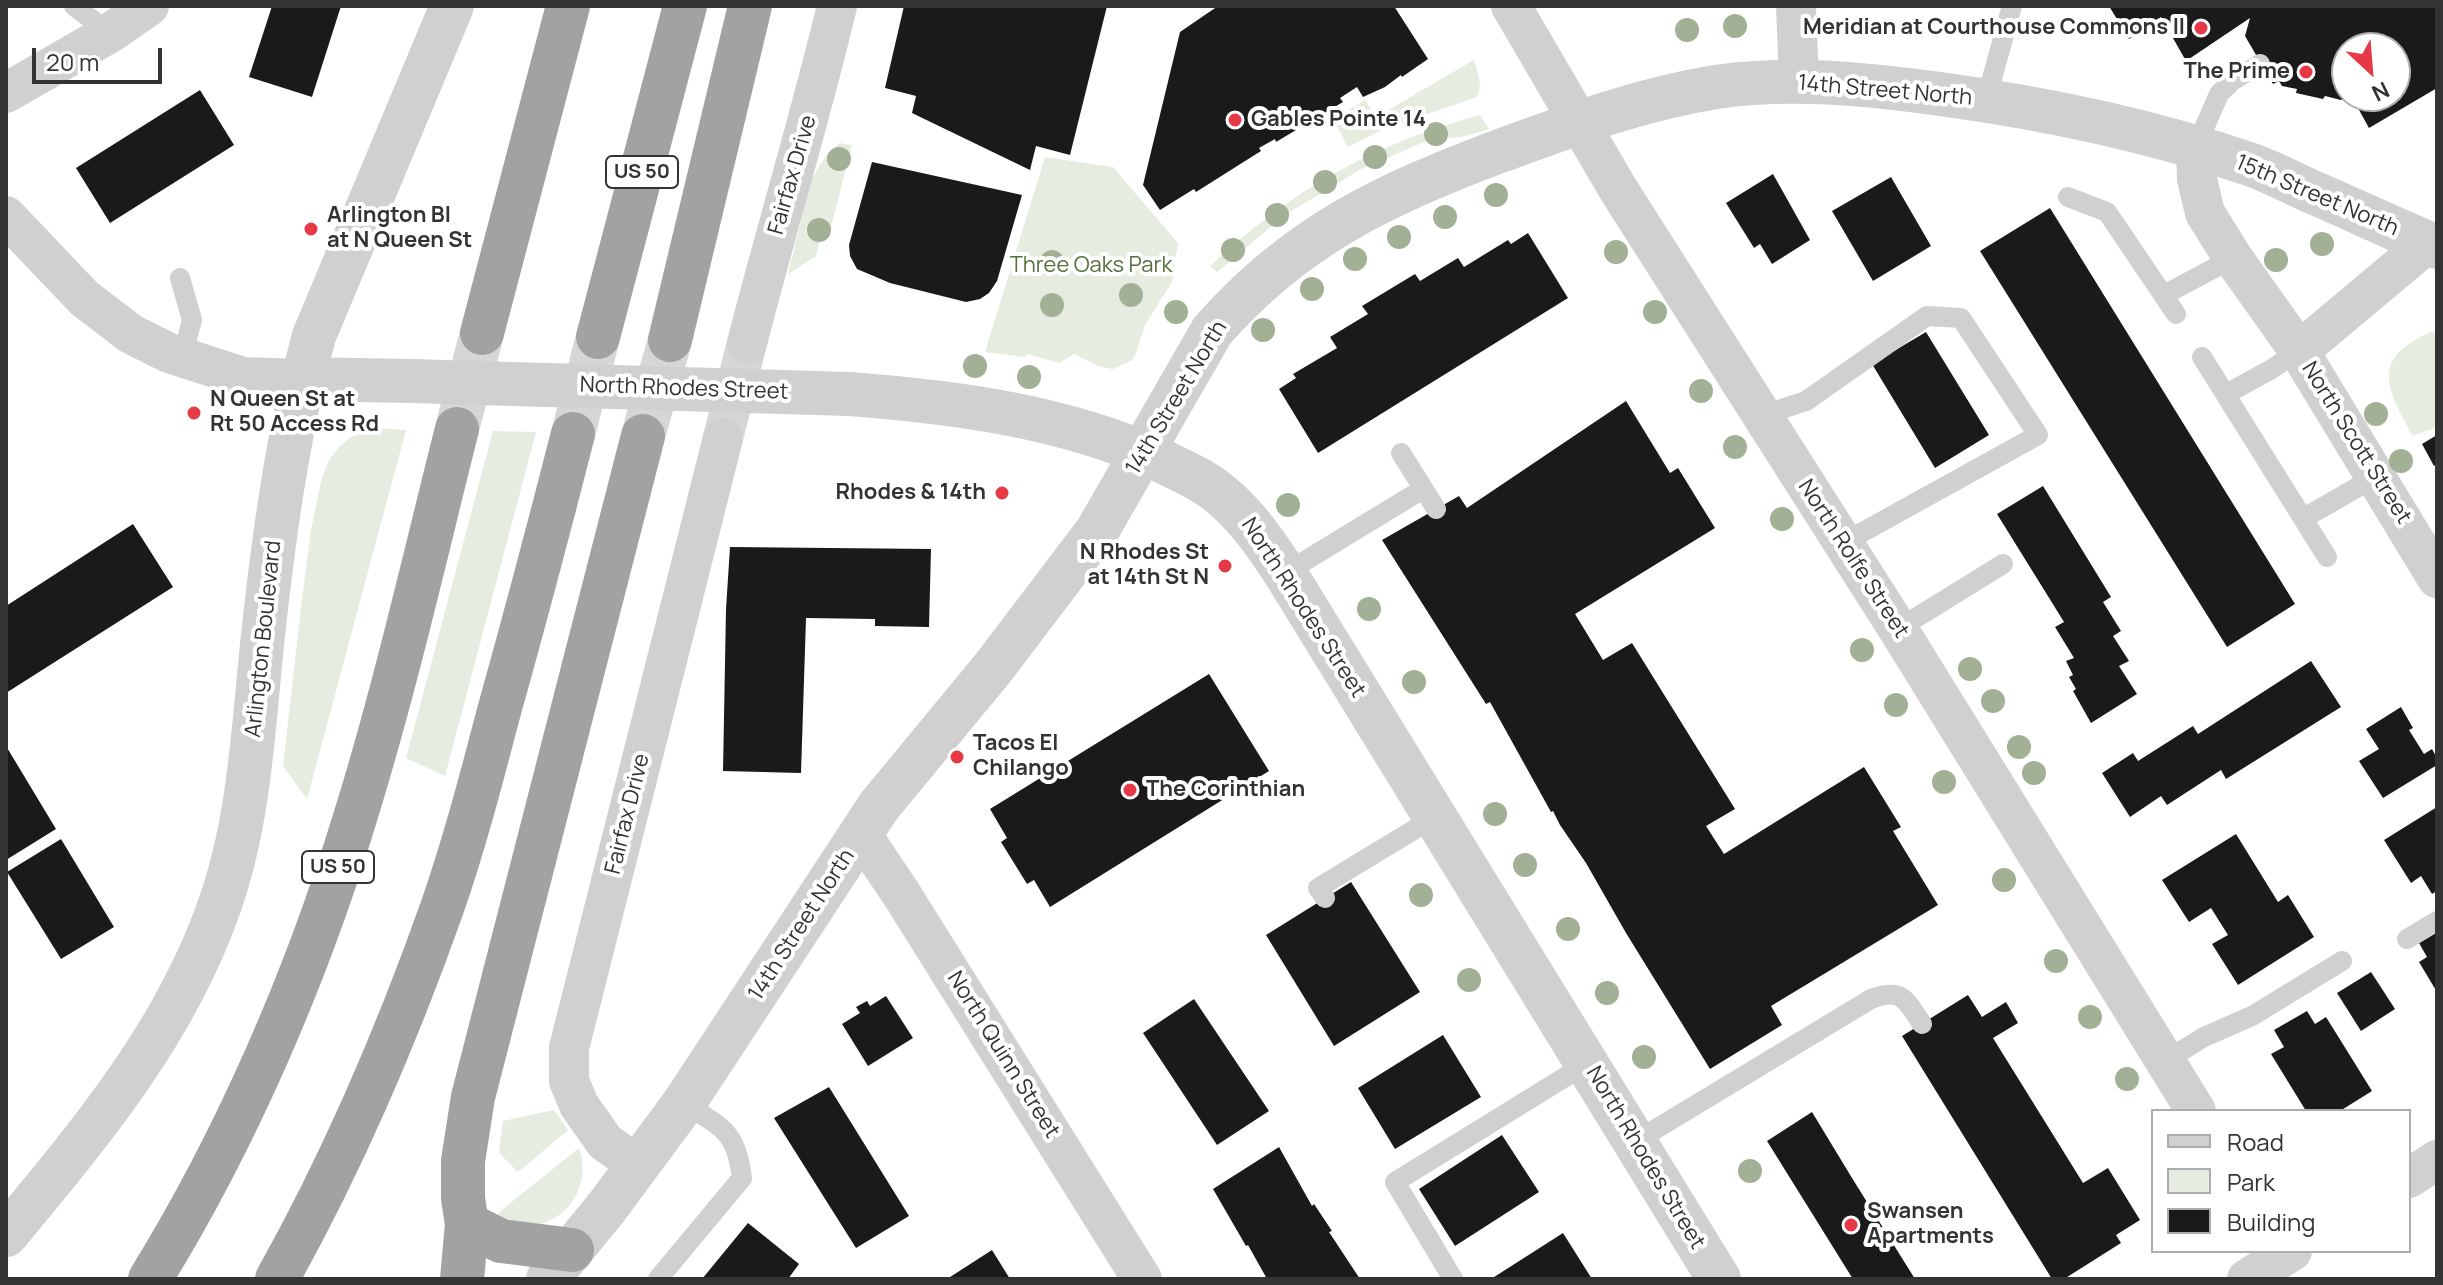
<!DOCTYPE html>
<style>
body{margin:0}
#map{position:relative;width:2443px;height:1285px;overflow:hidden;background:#fff;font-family:Manrope,sans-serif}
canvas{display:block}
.frame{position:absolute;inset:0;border:8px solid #333;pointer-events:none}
.legend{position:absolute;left:2151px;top:1109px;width:260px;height:144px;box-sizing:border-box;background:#fff;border:2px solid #adadad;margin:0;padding:10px 14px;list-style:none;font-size:24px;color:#333}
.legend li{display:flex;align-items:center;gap:16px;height:40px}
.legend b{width:40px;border:2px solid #adadad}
.north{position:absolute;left:2331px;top:32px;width:80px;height:80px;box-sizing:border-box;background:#fff;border:2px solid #adadad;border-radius:50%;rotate:154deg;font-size:22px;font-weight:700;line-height:32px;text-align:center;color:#333}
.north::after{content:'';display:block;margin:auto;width:28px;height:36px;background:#e63946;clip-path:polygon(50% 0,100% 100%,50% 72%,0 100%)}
.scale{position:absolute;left:32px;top:48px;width:130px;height:36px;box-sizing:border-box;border:4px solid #333;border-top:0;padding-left:10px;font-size:24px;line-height:28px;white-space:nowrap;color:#333;-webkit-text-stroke:6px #fff;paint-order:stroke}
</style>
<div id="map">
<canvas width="2443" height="1285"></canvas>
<div class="frame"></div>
<ul class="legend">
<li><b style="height:10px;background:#d0d0d0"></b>Road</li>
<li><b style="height:22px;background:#e6ecdf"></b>Park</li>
<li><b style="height:22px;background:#1a1a1a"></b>Building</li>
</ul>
<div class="north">N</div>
<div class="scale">20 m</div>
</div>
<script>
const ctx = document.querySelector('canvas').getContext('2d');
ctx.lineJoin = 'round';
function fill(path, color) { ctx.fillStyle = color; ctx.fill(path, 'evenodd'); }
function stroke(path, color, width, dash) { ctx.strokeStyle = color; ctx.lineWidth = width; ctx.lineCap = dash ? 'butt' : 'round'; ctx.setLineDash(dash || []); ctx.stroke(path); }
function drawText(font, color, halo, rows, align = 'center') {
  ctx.font = font + ' Manrope,sans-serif'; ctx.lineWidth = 8; ctx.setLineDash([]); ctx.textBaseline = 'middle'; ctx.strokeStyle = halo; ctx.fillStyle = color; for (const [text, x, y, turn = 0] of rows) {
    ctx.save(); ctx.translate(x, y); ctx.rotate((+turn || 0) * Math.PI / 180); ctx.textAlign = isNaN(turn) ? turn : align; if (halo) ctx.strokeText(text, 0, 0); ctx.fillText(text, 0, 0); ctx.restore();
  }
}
fill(new Path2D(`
 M1474,60C1478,71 1483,86 1477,97L1384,129L1348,147L1333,119L1365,100L1376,117Z
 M1480,115L1489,129L1461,137L1431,139L1361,169L1285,215L1217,272L1210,266C1293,189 1371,145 1480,115Z
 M839,143L852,145L830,231L821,235L816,256L788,274L811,180L825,157Z
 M1045,157L1113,167L1178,243L1172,282L1145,325L1135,356L1131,361L1113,369L1101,367L1074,354L1059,363L1027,354L1025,357L985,352Z
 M2431,332L2437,334V427L2413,436C2386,389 2370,358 2431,332Z
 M375,428L406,430L307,799L283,766L303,591L311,530L322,477L329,460L339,447L351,437Z
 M493,431L536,432L445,776L406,758Z
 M554,1110L568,1130L522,1169L517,1171L499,1153L503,1121Z
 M579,1148C594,1189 560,1235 515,1223C508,1220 503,1220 498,1214L504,1208Z`), '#e6ecdf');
fill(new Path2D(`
 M272,6H341L312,97L249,77Z
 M904,6H1107L1070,155L1036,146L1030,170L912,113L916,96L885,88Z
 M1218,6H1394L1428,59L1402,77L1401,75L1385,87L1363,97L1357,87L1340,98L1343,102L1276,142L1275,139L1259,148L1261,151L1196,192L1194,189L1160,210L1143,185L1180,32Z
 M2109,6H2437V88L2369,128L2353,99L2348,102L2346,98L2341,100L2325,96L2323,99L2296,93L2297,89L2282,86L2279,81L2273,84L2245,36L2250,18L2186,61L2161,17L2129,39ZM2347,48H2395V96H2347Z
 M200,90L234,145L110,223L76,168Z
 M872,162L1022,195L997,281L989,293L980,299L966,302L890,283L857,269L850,256L849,245Z
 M1773,174L1810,240L1772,264L1760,244L1754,248L1726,203Z
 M1891,177L1931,246L1873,281L1832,211Z
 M2050,208L2295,604L2227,647L1980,251Z
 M1528,233L1568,298L1318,453L1279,389L1296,378L1293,374L1337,348L1330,337L1368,314L1362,306L1415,274L1420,281L1458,258L1464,267L1508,240L1511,244Z
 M1926,332L1989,435L1935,468L1872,364Z
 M1626,401L1670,473L1678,468L1715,528L1575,614L1603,660L1632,643L1735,809L1706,826L1724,854L1864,767L1901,827L1893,831L1938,905L1771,1006L1782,1025L1710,1069L1626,933L1586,863L1560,825L1553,811L1551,812L1490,702L1486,704L1382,540L1459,496L1467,508Z
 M2437,435V463L2434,466L2422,444Z
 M2043,486L2111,597L2103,602L2121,631L2113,636L2129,661L2119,666L2137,694L2091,723L2073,691L2076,689L2069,677L2073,675L2066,661L2074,658L2055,627L2064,622L1997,514Z
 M133,524L173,587L6,693V606Z
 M730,547L931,549L929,627L875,626V619L806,618L801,773L723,771L726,609Z
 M2311,661L2341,707L2226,779L2221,770L2167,805L2161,796L2130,817L2102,773L2133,753L2138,761L2193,726L2198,734Z
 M1209,674L1269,771L1050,907L1034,880L1027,884L1001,842L1007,838L990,809Z
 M2401,707L2413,728L2409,730L2424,754L2432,749L2437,758V765L2383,798L2359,761L2379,749L2366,729Z
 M6,746L56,829L6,860Z
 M2437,807V891L2432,894L2421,876L2411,883L2384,840Z
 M2236,834L2278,902L2288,895L2314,937L2238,985L2212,944L2228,935L2211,908L2189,922L2162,880Z
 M61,839L114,927L61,959L7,872Z
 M1351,882L1420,992L1334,1046L1266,935Z
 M2437,932V992L2419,962L2427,957L2419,943Z
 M2371,972L2395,1009L2361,1031L2337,993Z
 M1968,995L1982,1017L2006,1002L2018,1023L1993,1038L2083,1183L2108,1168L2140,1220L2116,1235L2121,1243L2064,1279H2052L1902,1036Z
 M886,996L913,1038L868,1066L842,1024L860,1013L856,1007L867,1001L870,1006Z
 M1194,999L1269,1111L1217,1145L1143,1033Z
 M2307,1011L2315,1024L2326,1017L2372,1091L2340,1111H2306L2271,1054L2284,1047L2274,1030Z
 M1443,1035L1481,1097L1395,1149L1358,1088Z
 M829,1087L909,1216L856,1248L774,1118Z
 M1812,1112L1852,1178L1915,1279H1853L1851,1276L1767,1141Z
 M1502,1135L1539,1192L1455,1246L1419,1189Z
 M1279,1147L1312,1206L1314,1204L1332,1231L1329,1232L1360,1279H1267L1248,1245L1246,1246L1213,1189Z
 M748,1223L799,1264L788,1279H702Z
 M1563,1233L1592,1279H1491Z
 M992,1250L1010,1279H947Z`), '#1a1a1a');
stroke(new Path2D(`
 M723,438L747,343`), '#d6d6d6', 40, [40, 20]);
stroke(new Path2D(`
 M457,429L482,333
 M573,434L598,337
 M643,436L670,340`), '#d6d6d6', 44, [44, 22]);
stroke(new Path2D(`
 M74,6L110,33
 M1986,100L2012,6
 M2196,147L2219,94L2232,81L2260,64
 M2068,197L2107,212L2176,314
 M180,278L192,320L182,357
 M2164,295L2233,258
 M2202,357L2327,557
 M2226,394L2270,370L2299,351
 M1760,416L1806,401L1927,316L1961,318L2038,435L1843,543
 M1401,453L1436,509
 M2304,518L2377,476
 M1285,573L1423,489
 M1898,629L2003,564
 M1325,898L1318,888L1435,817
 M2407,939L2437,921
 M2165,1061L2204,1037L2252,1016L2342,961
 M1636,1141L1871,999C1902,987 1906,1000 1922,1024
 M658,1279L742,1178C736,1130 722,1128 684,1103
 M1453,1279L1395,1182L1588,1063`), '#d0d0d0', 20);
stroke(new Path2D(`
 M1511,6L1618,189L1898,629L2196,1111
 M1796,6L1799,81
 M6,93L110,33L149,6
 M2196,147L2197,179L2205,213L2233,258L2299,351L2437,578
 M6,216L84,298L131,334L169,353L243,377L302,379
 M747,343C776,230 810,119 837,6
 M2299,351L2428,243
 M861,834L902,895L1142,1279
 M639,1166L605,1142L579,1105L569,1081V1048L723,438
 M2409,1178L2437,1160
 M2247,1279L2292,1251`), '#d0d0d0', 40);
stroke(new Path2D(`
 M302,379L412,381
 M849,394C955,402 1064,416 1162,461C1182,471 1202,479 1220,494C1247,516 1266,544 1285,573L1719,1279
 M6,1235C90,1134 175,1033 219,907C249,823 253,733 262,645C273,541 287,437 314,336L452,6
 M548,1279L607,1207L684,1103L879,806L993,668L1097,531L1212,331C1295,236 1385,194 1500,151C1571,125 1641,99 1716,87C1791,76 1865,84 1940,94C2044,108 2149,130 2249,164C2270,171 2290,182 2310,191C2352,209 2394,229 2437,247`), '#d0d0d0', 44);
stroke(new Path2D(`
 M482,333L568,6
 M598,337L685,6
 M670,340L750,6
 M467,1224L501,1241L572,1250
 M150,1279C236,1140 306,978 354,821C394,693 424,560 457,429
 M277,1279C343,1161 397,1035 442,908C464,845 481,780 498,715C524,622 549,528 573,434
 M462,1279L467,1224L463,1198V1161L473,1097L643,436`), '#a2a2a2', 44);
stroke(new Path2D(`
 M412,381L849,394`), '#d0d0d0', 44);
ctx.fillStyle = '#a2b095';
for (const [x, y] of [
 [1735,26],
 [1687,30],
 [1436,134],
 [1375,157],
 [839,159],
 [1325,182],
 [1496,195],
 [1277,215],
 [1445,217],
 [819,230],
 [1399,237],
 [2322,244],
 [1233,250],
 [1616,252],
 [1355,259],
 [2276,260],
 [1052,262],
 [1312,289],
 [1131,295],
 [1052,305],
 [1176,312],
 [1655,312],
 [1263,330],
 [975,366],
 [1029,377],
 [1701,391],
 [2376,414],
 [1735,447],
 [2401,461],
 [1288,505],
 [1782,519],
 [1369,609],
 [1862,650],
 [1970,669],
 [1414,682],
 [1993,701],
 [1896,705],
 [2019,747],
 [2034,773],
 [1944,782],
 [1495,814],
 [1525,865],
 [2004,880],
 [1421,895],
 [1568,929],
 [2056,961],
 [1469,980],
 [1607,993],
 [2090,1017],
 [1644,1057],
 [2127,1079],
 [1750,1171]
]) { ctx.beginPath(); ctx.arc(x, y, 12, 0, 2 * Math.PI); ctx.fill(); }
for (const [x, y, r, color] of [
 [2201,28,8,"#e63946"],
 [2306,72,8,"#e63946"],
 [1235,120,8,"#e63946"],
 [311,229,8,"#e63946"],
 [194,413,8,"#e63946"],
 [1002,493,8,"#e63946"],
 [1225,566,8,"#e63946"],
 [957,757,8,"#e63946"],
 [1130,790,8,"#e63946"],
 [1851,1225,8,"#e63946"]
]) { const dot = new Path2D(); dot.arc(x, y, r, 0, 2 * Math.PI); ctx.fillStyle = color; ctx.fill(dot); stroke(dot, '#fff', 3); }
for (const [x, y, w] of [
 [642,172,72],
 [338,867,72]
]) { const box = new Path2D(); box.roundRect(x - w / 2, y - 16, w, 32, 6); ctx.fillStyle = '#fff'; ctx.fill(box); stroke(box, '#333', 2); }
drawText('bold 20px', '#333', null, [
 ["US 50",642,172],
 ["US 50",338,867]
]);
drawText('bold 22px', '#333', '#fff', [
 ["Meridian at Courthouse Commons II",2185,28,"right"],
 ["The Prime",2290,72,"right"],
 ["Gables Pointe 14",1251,120],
 ["Arlington Bl",327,216],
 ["at N Queen St",327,241],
 ["N Queen St at",210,400],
 ["Rt 50 Access Rd",210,425],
 ["Rhodes & 14th",986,493,"right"],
 ["N Rhodes St",1209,553,"right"],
 ["at 14th St N",1209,578,"right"],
 ["Tacos El",973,744],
 ["Chilango",973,769],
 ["The Corinthian",1146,790],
 ["Swansen",1867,1212],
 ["Apartments",1867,1237]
], 'left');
drawText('22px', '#333', '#fff', [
 ["14th Street North",1885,91,5],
 ["Fairfax Drive",793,175,-74],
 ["15th Street North",2317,196,23],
 ["North Rhodes Street",684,389,2],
 ["14th Street North",1177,398,-59],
 ["North Scott Street",2356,443,58],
 ["North Rolfe Street",1853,559,57],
 ["North Rhodes Street",1303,608,57],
 ["Arlington Boulevard",264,639,-84],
 ["Fairfax Drive",628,814,-76],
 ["14th Street North",802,925,-57],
 ["North Quinn Street",1003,1055,58],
 ["North Rhodes Street",1645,1158,59]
]);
drawText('22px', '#56703f', '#fff', [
 ["Three Oaks Park",1091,266]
]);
</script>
